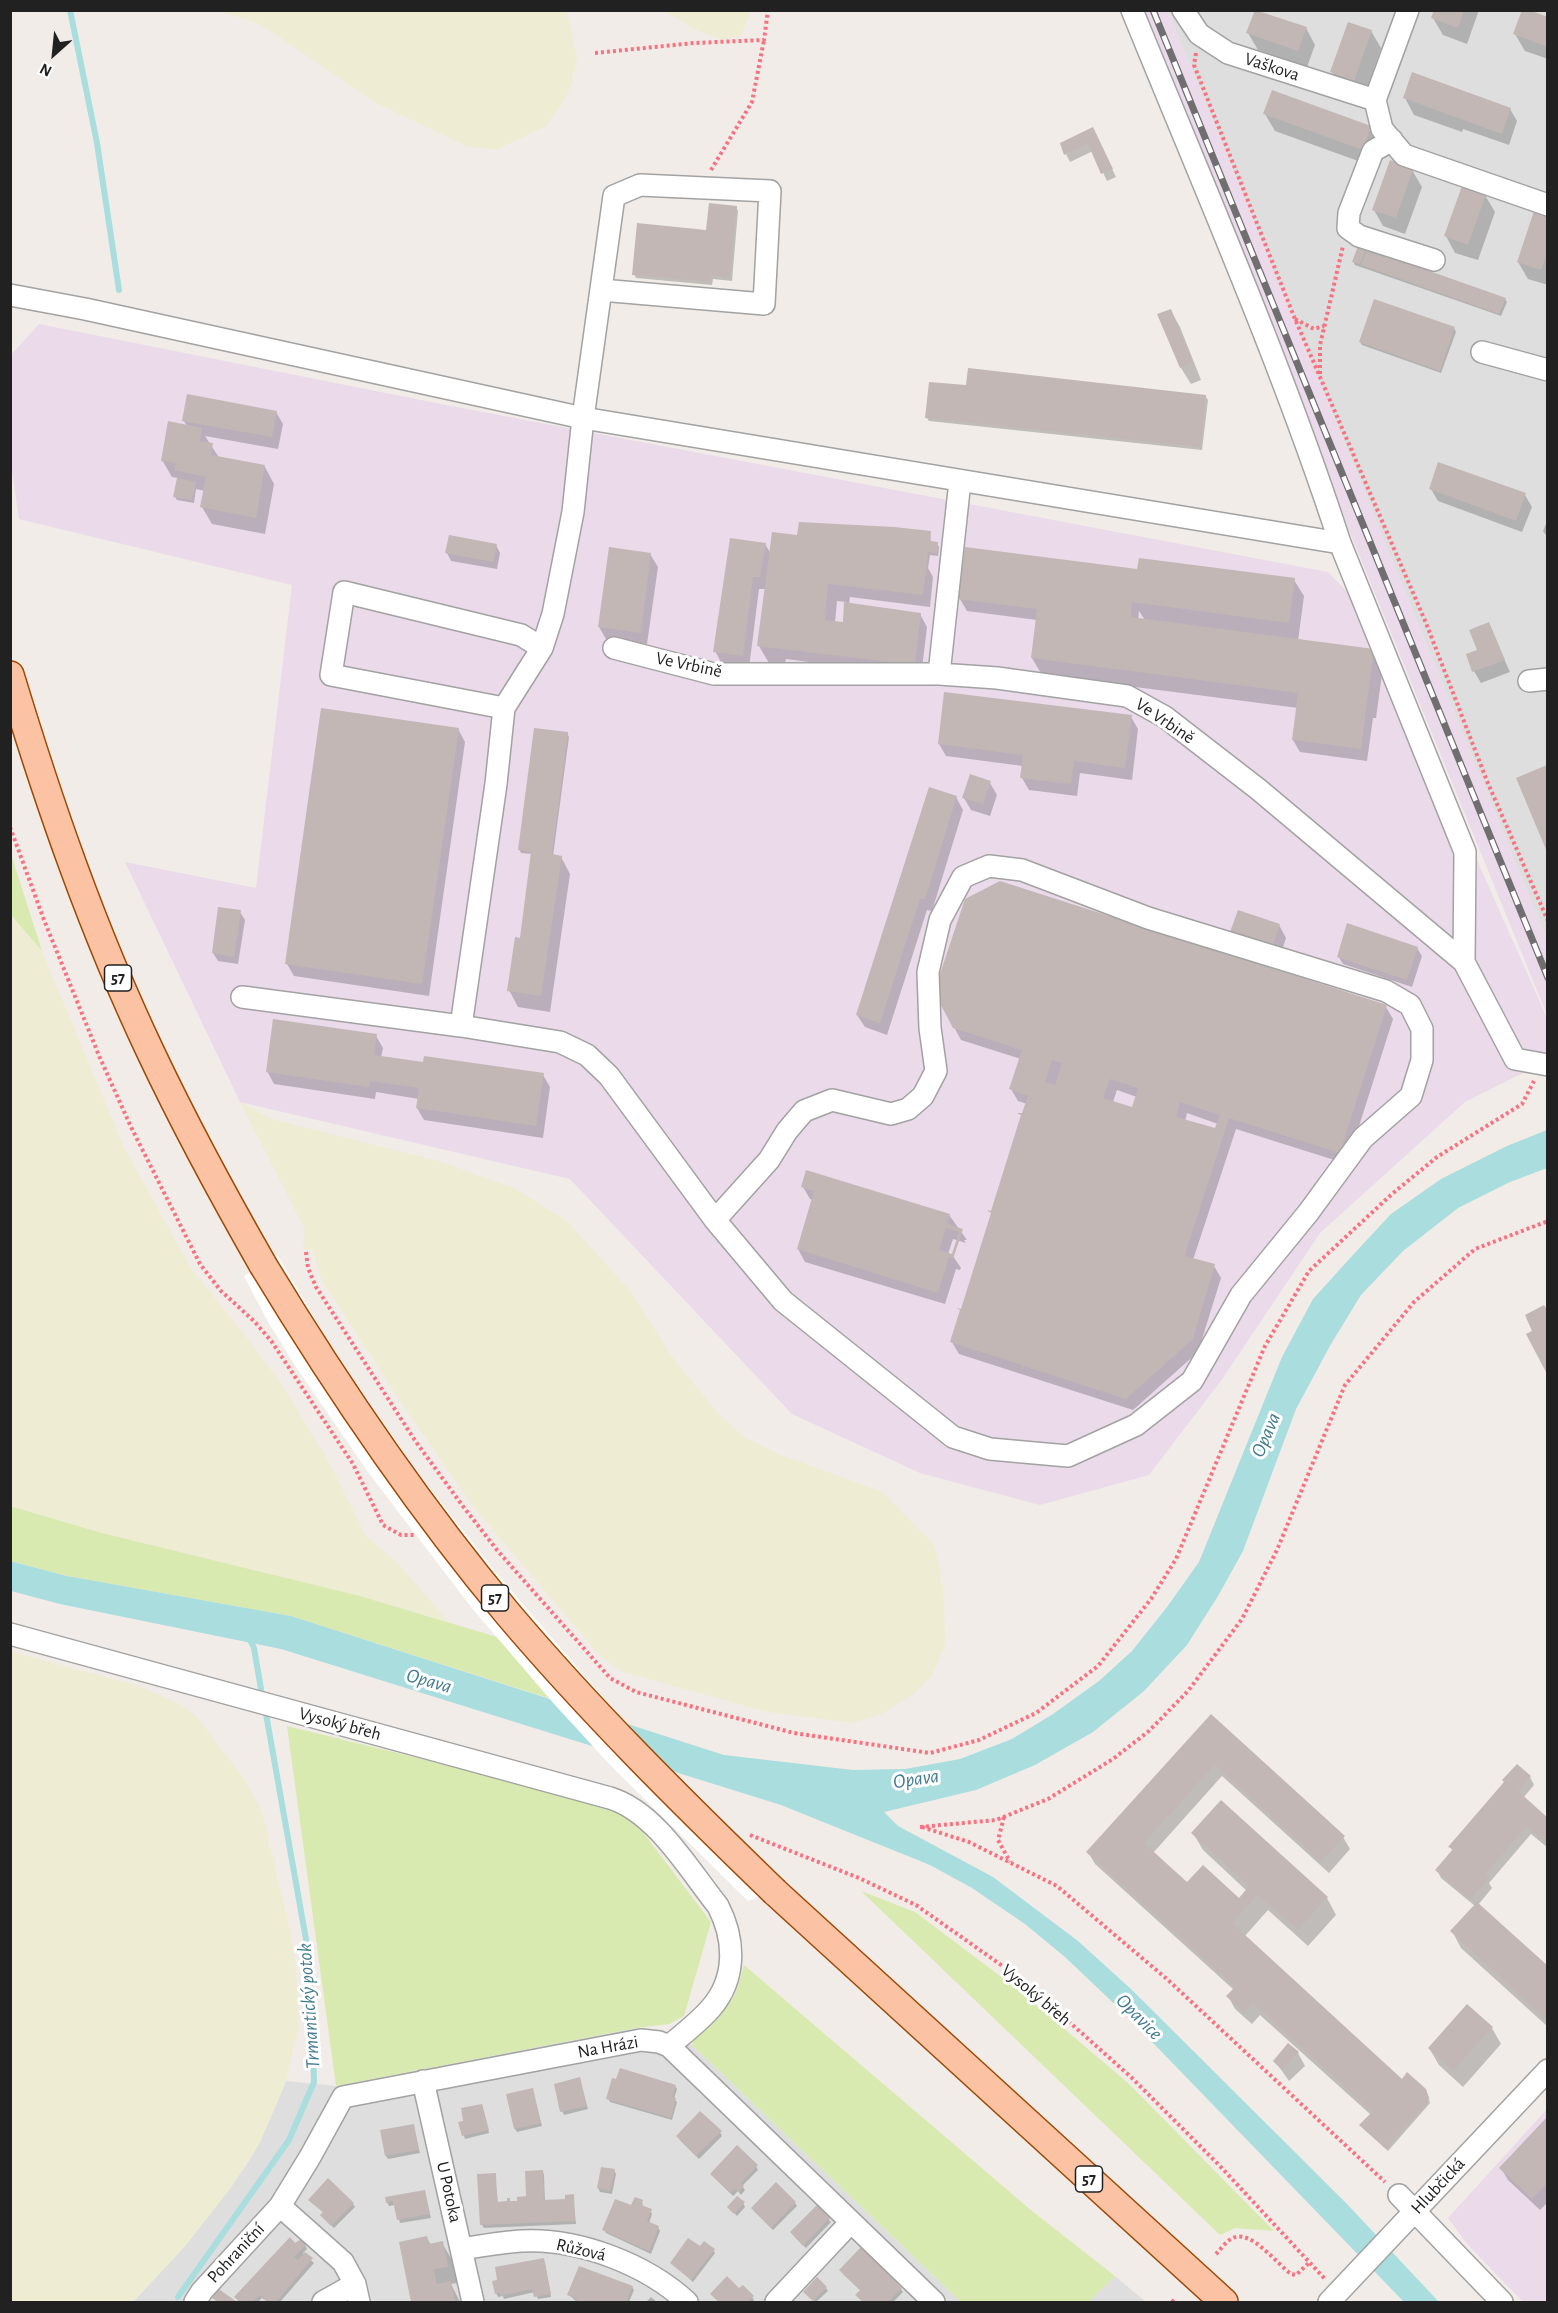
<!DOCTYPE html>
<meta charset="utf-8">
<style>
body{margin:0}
#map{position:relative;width:1558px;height:2313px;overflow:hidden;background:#f1ece8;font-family:"Alegreya Sans",sans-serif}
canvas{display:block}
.frame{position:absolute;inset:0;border:12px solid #212121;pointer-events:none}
.north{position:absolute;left:24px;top:24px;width:60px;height:60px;-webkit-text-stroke:4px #fff;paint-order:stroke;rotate:207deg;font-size:16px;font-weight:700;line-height:24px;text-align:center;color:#212121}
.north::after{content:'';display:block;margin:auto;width:21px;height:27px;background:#212121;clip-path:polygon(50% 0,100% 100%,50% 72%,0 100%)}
</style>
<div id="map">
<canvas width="1558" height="2313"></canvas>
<div class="frame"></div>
<div class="north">N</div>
</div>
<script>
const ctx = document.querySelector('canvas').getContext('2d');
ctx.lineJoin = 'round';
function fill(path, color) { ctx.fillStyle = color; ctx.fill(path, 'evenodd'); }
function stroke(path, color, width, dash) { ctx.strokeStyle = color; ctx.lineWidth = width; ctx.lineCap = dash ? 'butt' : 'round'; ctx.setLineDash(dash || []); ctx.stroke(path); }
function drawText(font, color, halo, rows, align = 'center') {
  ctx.font = font + ' "Alegreya Sans",sans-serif'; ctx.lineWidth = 6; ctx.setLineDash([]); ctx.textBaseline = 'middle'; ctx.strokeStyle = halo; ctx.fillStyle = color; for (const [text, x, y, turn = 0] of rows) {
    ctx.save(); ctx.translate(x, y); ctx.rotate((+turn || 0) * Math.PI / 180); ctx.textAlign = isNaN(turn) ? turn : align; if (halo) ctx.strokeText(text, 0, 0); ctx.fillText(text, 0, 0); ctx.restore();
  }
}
fill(new Path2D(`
 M1168,11H1547V940L1298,329Z
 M636,2028L692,2045L961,2302H133L185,2246L245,2167L259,2144L286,2081L336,2086Z
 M1115,2276L1146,2302H1089Z`), '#dfdede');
fill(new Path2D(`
 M1137,11H1168L1298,329L1547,940V1015Z
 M39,324L446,405L1328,572L1367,612L1547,1018V1061L1465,1102L1320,1233L1223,1378L1149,1475L1040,1505L920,1473L792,1414L570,1179L240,1102L125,862L256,888L292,585L19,519L11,465L10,356Z
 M1547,2109V2302H1523L1467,2244L1448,2218Z`), '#eadaea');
fill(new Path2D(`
 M218,11H564L567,13L577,58L572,84L563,103L546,126L496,150L466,146L378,104L260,24Z
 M664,11H751L741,35L724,40L700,32Z
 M10,915L42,951L124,1147L190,1267L244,1334L282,1385L329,1462L366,1536L395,1560L449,1622L360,1596L102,1533L11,1506Z
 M240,1102L272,1119L439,1161L514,1188L566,1220L632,1293L670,1354L717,1412L743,1436L781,1455L883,1492L935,1546L943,1587L946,1643L931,1677L911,1696L881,1714L853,1723L767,1712L623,1672L600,1656L474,1508L400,1401L321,1279L312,1250H303L304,1228Z
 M10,1651L139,1686L180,1704L197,1717L246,1781L262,1812L287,1916L296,1965L299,2028L286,2081L277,2103L259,2144L230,2189L185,2246L133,2302H11Z`), '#efecd4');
fill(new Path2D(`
 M11,854L42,951L11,915Z
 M10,1506L102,1533L360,1596L497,1637L551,1699L291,1616L67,1576L11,1561Z
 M287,1726L610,1805L642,1831L711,1922L684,2016L669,2024L636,2028L336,2086Z
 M861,1891L915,1912L1016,1988L1128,2083L1274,2231L1235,2228L1220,2235Z
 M744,1965L1032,2211L1115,2276L1089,2302H961L692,2045C694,2033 724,2014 733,1998C738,1989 741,1976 744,1965Z`), '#d8eaaf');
fill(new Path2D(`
 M1547,1130V1168L1510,1182L1458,1208L1403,1251L1361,1295L1331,1344L1296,1409L1243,1551L1218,1596L1187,1645L1144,1691L1093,1732L1035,1765L976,1790L884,1812L898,1826L993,1877L1078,1941L1132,1990L1347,2204L1439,2302H1404L1125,2014L1065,1957L1025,1924L972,1888L930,1865L781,1805L281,1649L60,1604L11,1591L10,1561L67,1576L291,1616L724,1755L853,1770L905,1769L960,1759L1012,1739L1053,1714L1099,1681L1132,1651L1167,1607L1199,1562L1282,1357L1313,1299L1352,1256L1391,1214L1441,1179L1507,1146Z`), '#a9ddde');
fill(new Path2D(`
 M278,1256L330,1344L377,1414L424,1481L497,1574L627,1725L735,1834L791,1886L748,1901L613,1768L555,1705L471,1607L368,1472L296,1367L267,1320L244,1276Z`), '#fff');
fill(new Path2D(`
 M1436,10H1479L1467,44L1443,35L1433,18Z
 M1548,18V59L1525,51L1515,34Z
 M1306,28L1315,45L1307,67L1258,50L1248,33Z
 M1371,31L1381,48L1364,97L1341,89L1332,72Z
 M1405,98L1510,109L1517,121L1509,145L1463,129L1462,132L1414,115Z
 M1265,114L1370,127L1380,144L1372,166L1275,131Z
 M1097,137L1116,177L1107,181L1093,151L1070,162L1066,154Z
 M1412,170L1422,187L1405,234L1383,226L1374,210Z
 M1485,195L1495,212L1478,260L1455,253L1446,236Z
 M736,207L738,211L732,281L713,279L712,285L636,278L634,274L708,231Z
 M1548,218V285L1528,279L1518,262Z
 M1359,248L1505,299L1507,302L1501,316L1355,265L1353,261Z
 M1171,311L1180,327L1201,380L1191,384L1181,368Z
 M1454,328L1456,332L1441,373L1362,345L1360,342Z
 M1206,397L1208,400L1202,450L929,421L927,418Z
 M276,412L283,424L278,449L205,436L220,459L265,467L274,484L265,534L212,524L202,507L205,491L196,489L194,503L177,500L175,497L178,478L172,477L162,460L187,426L184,421Z
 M1431,489L1525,495L1532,507L1522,532L1438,501Z
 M1548,519V538L1543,531Z
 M930,532L931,543L937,544L939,547L938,556L930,555L928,568L933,577L930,607L850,597L849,604L920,614L927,627L921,677L786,659L785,665L769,663L759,646L766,589H759L749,668L722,664L715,651L765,544L771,554L800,538ZM837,601L846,602L844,624L835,623Z
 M496,545L500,553L497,569L451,561L447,553Z
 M650,554L658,567L647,644L606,639L599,627Z
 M1136,570L1294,580L1304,596L1298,641L1373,650L1383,667L1376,718H1373L1367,761L1300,752L1293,740L1298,708L1042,675L1032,658L1037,620L967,611L960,599ZM1139,611L1145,620H1138Z
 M1488,624L1510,672L1481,683L1474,671Z
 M1131,717L1138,729L1132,780L1080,773L1077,796L1029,790L1022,778L1023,766L946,756L939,744Z
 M458,729L465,742L429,996L294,976L287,964Z
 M567,733L569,737L553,856L561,857L570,874L550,1012L518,1007L509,990L521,939L533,854L521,853L519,849Z
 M1547,766L1548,767V848L1518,778Z
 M990,783L997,795L990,816L971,810L964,798Z
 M956,797L963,810L932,911L927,910L887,1035L865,1027L857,1015Z
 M240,912L245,920L238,964L218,961L213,953Z
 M1279,925L1286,938L1280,957L1239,944L1232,932Z
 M1417,948L1422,956L1412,987L1343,964L1338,956Z
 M1386,1007L1393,1019L1347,1164L1236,1129L1193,1260L1214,1266L1221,1278L1198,1352L1133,1410L959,1354L952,1342L1027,1104L1018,1101L1011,1089L1021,1059L961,1040L954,1027ZM1117,1090L1137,1097L1133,1109L1113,1102ZM1187,1113L1218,1124L1216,1130L1185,1121Z
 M376,1036L383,1048L381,1058L424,1064L543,1075L550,1087L543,1138L424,1120L417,1108L419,1099L376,1092L375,1099L274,1084L267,1071Z
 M803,1187L949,1215L967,1240H964L966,1243L953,1239L948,1254L953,1256L961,1268L960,1270L956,1269L945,1304L805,1262L798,1249L813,1200L810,1199Z
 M1211,1716L1343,1837L1350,1849L1329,1873L1222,1776L1153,1853L1191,1889L1239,1900L1247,1891L1203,1850L1193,1833L1327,1898L1336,1915L1308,1946L1268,1910L1244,1937L1402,2080L1427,2094L1430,2103L1388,2151L1361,2126L1371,2115L1260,2015L1252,2024L1235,2009L1228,1996L1234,1990L1095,1864L1088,1852Z
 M1530,1777L1534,1785L1523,1798L1548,1820V1848L1531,1834L1489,1883L1492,1888L1478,1905L1548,1968V2027L1461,1948L1452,1931L1475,1906L1441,1878L1437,1870L1453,1851L1450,1847Z
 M1492,2028L1501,2044L1463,2087L1439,2065L1429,2048Z
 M1288,2045L1298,2053L1305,2066L1289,2081L1275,2061Z
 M579,2079L588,2109L564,2115L562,2111Z
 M675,2086L677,2089L674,2099L677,2102L672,2120L610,2102L608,2098Z
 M532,2090L542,2126L517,2132L515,2129Z
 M482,2105L489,2133L465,2139L460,2123L465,2122Z
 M1547,2119L1548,2202L1540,2210L1508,2180L1501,2168Z
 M413,2125L420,2153L388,2159L386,2156Z
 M720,2132L722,2136L699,2159L679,2139Z
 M756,2166L758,2170L742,2186L745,2190L741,2195L738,2191L733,2196L714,2177Z
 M614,2170L616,2174L612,2194L600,2192L598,2188Z
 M543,2172L544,2175L545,2202L566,2201L573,2196L576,2224L484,2228L482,2225L495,2174L498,2204L509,2203V2199L511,2203L519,2202L527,2198Z
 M424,2192L431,2218L400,2223L395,2205L389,2206L387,2202Z
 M309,2200L353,2204L355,2207L334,2228L324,2218V2213Z
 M642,2201L643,2207L650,2210L652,2214L649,2223L658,2227L660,2231L651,2254L606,2233L604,2229Z
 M743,2203L745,2207L737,2216L729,2207Z
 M795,2203L797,2206L773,2230L754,2211Z
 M817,2207L831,2222L806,2248L794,2236Z
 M427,2238L431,2245L442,2243L452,2260L457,2283L451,2284L460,2302H412L400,2243Z
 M305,2245L307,2249L303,2253L314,2263L280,2302H268L262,2298L258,2302H240L238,2301L236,2297L295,2246Z
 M700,2248L713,2250L715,2253L693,2282L672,2263Z
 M545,2263L551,2297L538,2299L535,2292L504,2299L503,2296L498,2297L496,2293Z
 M843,2274L901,2289L903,2292L893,2302H864L859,2298L861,2291Z
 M632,2287L634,2290L629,2302H577L569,2295Z
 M826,2288L828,2291L816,2302L807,2295Z
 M739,2290L752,2297L754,2300L752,2302H719L714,2297Z
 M651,2297L657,2302H646Z`), '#0003');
stroke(new Path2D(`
 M70,10L97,143L119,290
 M249,1638L254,1648L261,1689
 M178,2297L289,2140L314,2082L310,1962L266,1714`), '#a9ddde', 6);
fill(new Path2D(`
 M1255,10L1307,27L1298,51L1246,33Z
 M1434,10H1464L1458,28L1431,18Z
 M1522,10H1529L1548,17V47L1513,34Z
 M1348,22L1372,30L1354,81L1330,72Z
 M1412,72L1511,108L1502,134L1403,98Z
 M1272,90L1371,126L1363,150L1263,114Z
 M1093,127L1113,169L1101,174L1088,144L1064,155L1060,143Z
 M1390,160L1413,169L1396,218L1372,210Z
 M1462,186L1486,194L1468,245L1444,236Z
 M709,203L737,206L730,278L711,276V282L632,275L637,223L706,230Z
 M1534,211L1548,216V251L1541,270L1517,262Z
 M1358,246L1366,249L1360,264L1352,262Z
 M1367,249L1506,298L1499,314L1361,265Z
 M1374,299L1455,327L1440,371L1359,342Z
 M1171,309L1193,363L1180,368L1157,314Z
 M968,368L1206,395L1201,447L925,418L929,382L966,385Z
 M187,394L277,411L272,437L182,421Z
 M168,421L202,428L200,441L213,443L211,455L265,465L256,518L200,507L206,477L174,470L176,463L161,461Z
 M1438,462L1526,493L1516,521L1429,489Z
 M177,478L196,482L192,500L173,497Z
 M799,522L894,527L931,531L930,541L938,542L937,553L928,552L923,595L828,584L825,620L843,622L844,602L921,613L915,665L757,646L772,532L797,535Z
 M449,535L497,544L493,562L445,553Z
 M730,538L766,543L760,577H753L743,656L713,652Z
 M609,547L651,553L641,633L598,627Z
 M965,547L1137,569L1139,558L1295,578L1289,623L1132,602L1131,617L1374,649L1361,749L1292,740L1298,693L1031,658L1037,609L958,599Z
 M1489,622L1505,660L1472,672L1466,654L1477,650L1469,630Z
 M944,692L1132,715L1125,768L1074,761L1071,784L1020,778L1023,755L938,744Z
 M321,708L459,728L422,984L285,964Z
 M534,728L568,732L552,854L562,856L541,996L507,991L515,937L520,938L531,852L518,850Z
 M1547,765V852L1516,778Z
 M970,774L991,781L983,804L962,798Z
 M929,787L957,796L925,899H920L880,1023L856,1015Z
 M1000,881L1387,1005L1340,1153L1229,1118L1186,1251L1185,1256L1215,1264L1193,1339L1126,1399L1024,1366L1022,1370V1365L950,1342L960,1310L956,1308L961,1309L991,1213L987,1210L991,1211L1021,1115L1017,1113H1022L1028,1096L1009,1089L1022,1050L953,1028L934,992L965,899ZM1052,1060L1062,1063L1055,1085L1045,1082ZM1110,1079L1138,1088L1132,1107L1103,1098ZM1180,1102L1220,1115L1215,1128L1176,1117Z
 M218,907L241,910L234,957L212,953Z
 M1238,910L1280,924L1273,946L1230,932Z
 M1347,923L1418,947L1407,980L1337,957Z
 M273,1019L377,1034L374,1055L423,1062L424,1056L544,1073L536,1126L416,1108L419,1088L370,1081L369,1087L266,1072Z
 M806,1170L950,1214L947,1224L963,1229L953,1259L949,1257L938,1293L797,1249L814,1191L801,1187ZM946,1228L959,1232L952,1254L939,1250Z
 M1544,1305L1548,1311V1376L1526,1334L1532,1331L1525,1315Z
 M1211,1714L1345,1836L1321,1862L1215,1765L1144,1843L1187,1882L1203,1865L1239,1898L1249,1886L1191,1833L1221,1800L1328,1897L1298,1930L1258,1895L1232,1923L1402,2079L1407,2072L1426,2089L1429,2098L1427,2103L1386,2149L1359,2125L1372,2112L1253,2003L1244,2013L1226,1996L1235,1987L1086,1852Z
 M1517,1764L1531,1776L1518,1791L1548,1818V1845L1526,1827L1485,1875L1489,1879L1470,1900L1435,1870L1453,1849L1448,1847L1504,1782L1502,1780Z
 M1477,1902L1548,1966V2021L1450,1931Z
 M1467,2004L1493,2027L1453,2071L1428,2048Z
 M1288,2043L1299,2052L1282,2070L1273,2061Z
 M620,2068L676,2085L672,2097L676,2098L671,2118L606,2099L612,2078L616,2079Z
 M580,2077L587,2106L560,2112L554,2084Z
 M533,2088L541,2123L514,2129L506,2094Z
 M482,2104L489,2130L462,2136L458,2122L463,2121L461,2108Z
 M700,2111L722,2131L696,2156L676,2136Z
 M1548,2116V2182L1532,2199L1499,2168Z
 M414,2124L419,2150L385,2156L380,2130Z
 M737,2145L758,2165L741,2183L744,2186L739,2192L735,2189L730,2193L710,2174Z
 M601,2167L615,2169L610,2191L597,2188Z
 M543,2170L544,2200L565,2199V2195L574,2194L575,2221L480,2225L477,2174L496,2173L497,2202L507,2201V2198H510V2201H517V2197L526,2196L525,2171Z
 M328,2178L354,2203L331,2226L320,2215L323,2212L308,2200Z
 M776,2182L796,2202L771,2228L751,2208Z
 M425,2190L430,2214L397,2220L393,2201L386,2203L385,2197Z
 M737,2196L745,2202L734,2214L727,2207Z
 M635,2197L643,2200L641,2205L652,2209L647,2221L659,2226L649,2251L602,2230L615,2199L631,2205Z
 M817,2205L830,2218L803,2246L790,2232Z
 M427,2236L429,2244L443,2241L448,2267L434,2269L435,2276L437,2284L451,2281L455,2302H411L399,2242Z
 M290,2237L295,2243L301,2239L306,2245L294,2257L298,2260L305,2252L313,2258L276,2302H268L260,2295L253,2302H240L234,2297Z
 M688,2238L700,2246L704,2241L715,2249L691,2280L670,2263Z
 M861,2247L902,2288L888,2302H863L855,2295L860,2290L839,2270Z
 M544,2258L551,2294L534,2297L532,2289L501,2296L500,2293L495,2294L492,2281L497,2280L495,2267Z
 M579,2266L633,2286L626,2302H576L577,2299L567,2295Z
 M727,2276L739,2288L743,2285L754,2296L747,2302H719L710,2294Z
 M817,2277L827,2287L813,2301L803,2292Z
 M216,2287L237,2302H218L209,2296Z`), '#c2b7b4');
const minor = new Path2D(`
 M1132,10C1204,187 1281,362 1340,543
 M1183,10L1199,34L1228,53L1375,100
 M1408,10L1375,100L1382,129L1404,155L1548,205
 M1392,140L1373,151L1349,213L1348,228L1359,236L1434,260
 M10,295L85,309L583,418L614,196L640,185L770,191L764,304L601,290
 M1482,352L1548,370
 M614,648L714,674H939L997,678L1127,696L1165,717L1258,789L1464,962L1515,1059L1548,1065
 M939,674L960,481
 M1529,681L1548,679
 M504,708L331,675L344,592L521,635L542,648
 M242,997L461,1026L560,1042L587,1055L609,1076L715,1220L783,1301L953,1437L990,1449L1068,1456L1136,1425L1192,1381L1241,1295L1308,1213L1363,1138L1411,1096L1422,1060V1029L1410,1005L1386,991L1148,918L1022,870L989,866L963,877L940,920L928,972L930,1028L936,1071L923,1096L908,1109L891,1114L832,1100L804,1111L787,1131L769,1160L715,1220
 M461,1026L496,784L504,708L542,648L553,614L573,512L583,418L1340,543L1465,852L1464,962
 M10,1634L610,1798C656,1812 689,1870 718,1906C735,1939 737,1978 711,2008C699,2022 683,2034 669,2046
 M423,2081L473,2302
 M1399,2195L1502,2302
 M280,2206L343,2262L355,2284L359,2302
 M462,2249C481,2246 502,2242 522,2241C578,2238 646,2264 687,2302
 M195,2302L202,2291L280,2206L310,2157L343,2097L641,2040L659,2042L669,2046L934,2302
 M323,2302L355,2284
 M776,2302L851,2222
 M1329,2302L1548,2070`);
const major = new Path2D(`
 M10,675C49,804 93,931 151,1053C185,1125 223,1195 263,1265
 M775,1892L1224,2302`);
stroke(minor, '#a2a2a2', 24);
stroke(major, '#9c4902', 30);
stroke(new Path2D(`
 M595,53L694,43L764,40L768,10
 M1196,53L1194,65L1295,319L1426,623L1487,781L1548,921
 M711,170L752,102L764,40
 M1295,319L1314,329L1324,326
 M1320,374V345L1343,246
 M10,827L44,920L100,1058L131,1127L200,1264L221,1291L254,1321L272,1342L353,1464L383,1525L401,1535H416
 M306,1252L308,1268L316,1287L416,1442L462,1505L497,1550L610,1678L636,1692L794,1733L930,1753L979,1740L1036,1713L1098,1666L1151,1599L1176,1559L1265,1346L1309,1271L1392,1194L1437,1157L1522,1104L1534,1081
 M1004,1817L998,1840L1010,1862
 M920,1827L996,1820L1048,1799L1113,1759L1149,1731L1188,1691L1242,1619L1277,1550L1345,1385L1414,1302L1475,1249L1548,1221
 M922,1827L969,1842L1057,1886L1168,1980L1385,2182
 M750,1835L859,1878L916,1905L1021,1979L1132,2078L1219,2165L1325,2279
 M1216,2254C1221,2249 1226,2241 1233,2238C1251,2229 1277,2264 1291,2274L1296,2275L1310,2262
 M1172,2302L1176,2298`), '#f87280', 4, [3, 3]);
stroke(minor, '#fff', 21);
stroke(major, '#fbc3a3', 27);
const rail = new Path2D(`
 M1153,10L1548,978`);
stroke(rail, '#6f6f6f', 7);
stroke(rail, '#fff', 4.5, [14]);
const majorBridge = new Path2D(`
 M263,1265C337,1387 416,1504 508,1614C591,1712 682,1802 775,1892`);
stroke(majorBridge, '#9c4902', 30, []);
stroke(majorBridge, '#fbc3a3', 27);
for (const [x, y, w] of [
 [118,978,27],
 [495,1598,27],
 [1089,2179,27]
]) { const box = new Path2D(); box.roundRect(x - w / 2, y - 13, w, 26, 4.5); ctx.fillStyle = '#fff'; ctx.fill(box); stroke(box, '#212121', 1.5); }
drawText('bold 16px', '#212121', null, [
 ["57",118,978],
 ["57",495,1598],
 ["57",1089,2179]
]);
drawText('18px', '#212121', '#fff', [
 ["Vaškova",1272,67,18],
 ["Ve Vrbině",689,665,12],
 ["Ve Vrbině",1165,721,34],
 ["Vysoký břeh",340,1724,15],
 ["Vysoký břeh",1036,1995,40],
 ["Na Hrázi",608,2047,-10],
 ["Hlubčická",1438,2186,-47],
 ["U Potoka",449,2192,77],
 ["Růžová",581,2250,13],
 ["Pohraniční",236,2253,-47]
]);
drawText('italic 20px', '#417a91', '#fff', [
 ["Opava",1266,1435,-67],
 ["Opava",429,1681,16],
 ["Opava",916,1779,-8],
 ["Trmantický potok",309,2006,-94],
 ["Opavice",1139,2017,45]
]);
</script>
